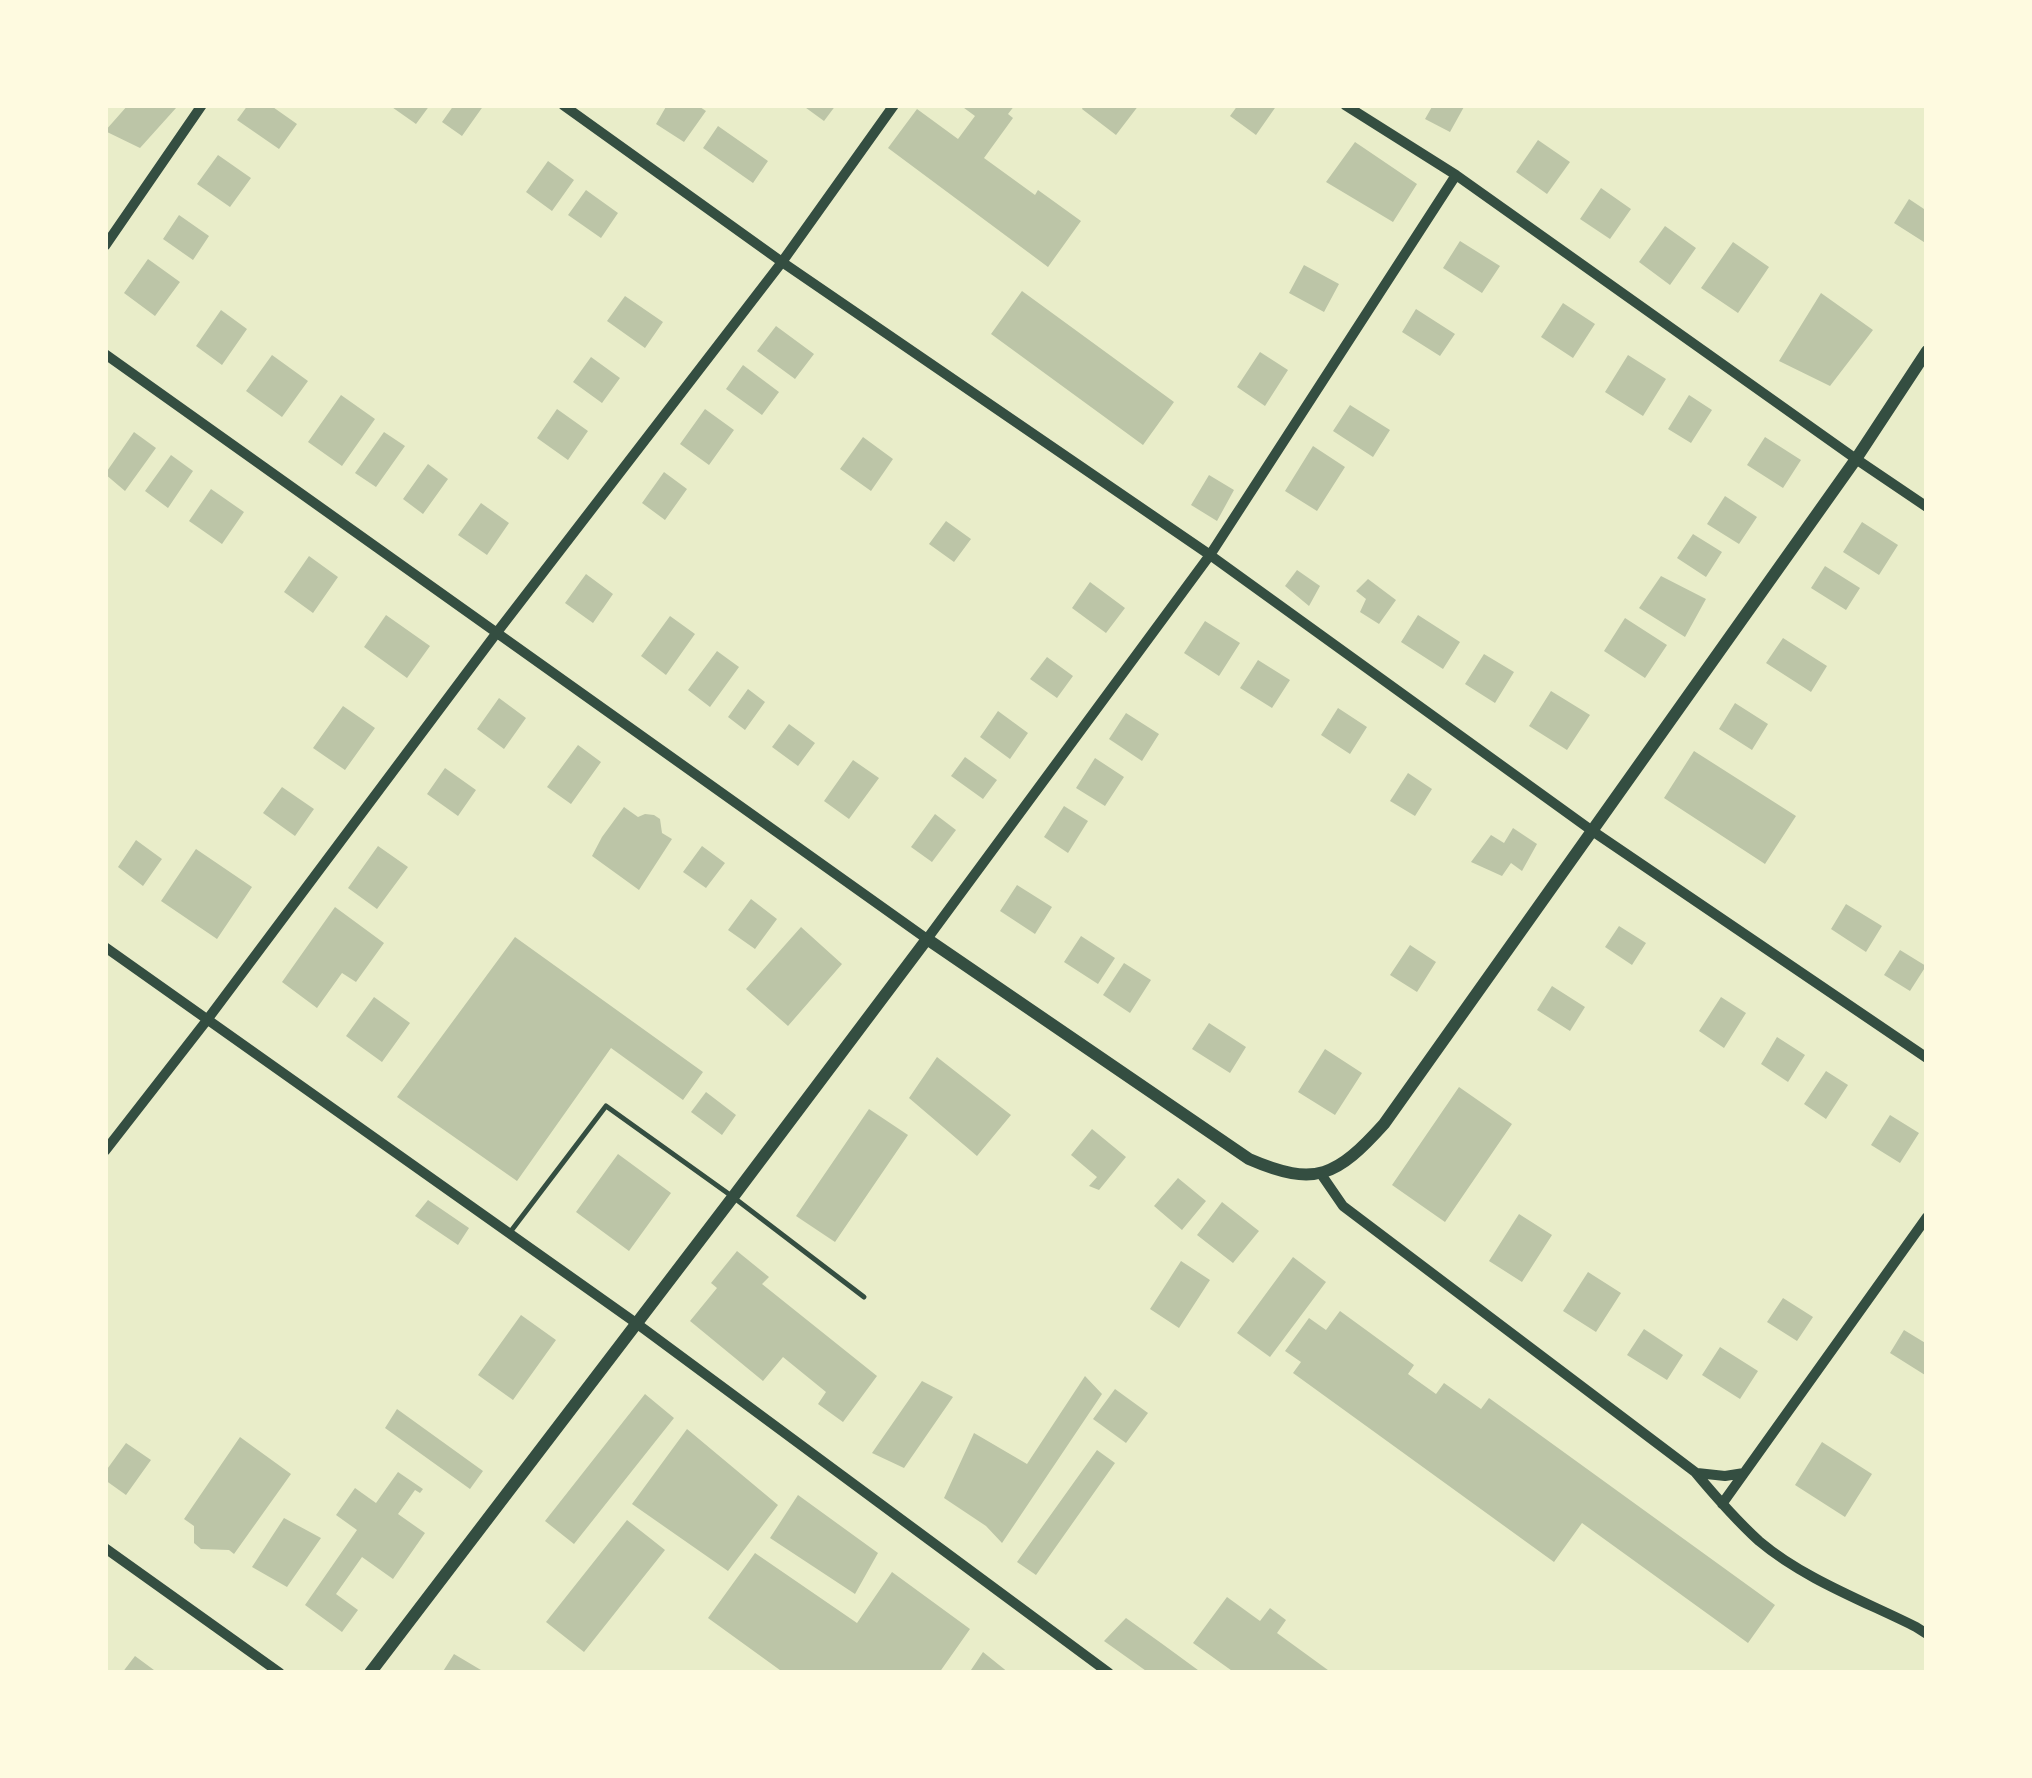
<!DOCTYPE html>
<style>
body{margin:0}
#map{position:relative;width:2032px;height:1778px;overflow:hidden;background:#e9edc9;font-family:Overpass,sans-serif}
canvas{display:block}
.frame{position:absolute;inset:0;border:108px solid #fefae0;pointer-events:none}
</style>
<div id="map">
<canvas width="2032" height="1778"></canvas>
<div class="frame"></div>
</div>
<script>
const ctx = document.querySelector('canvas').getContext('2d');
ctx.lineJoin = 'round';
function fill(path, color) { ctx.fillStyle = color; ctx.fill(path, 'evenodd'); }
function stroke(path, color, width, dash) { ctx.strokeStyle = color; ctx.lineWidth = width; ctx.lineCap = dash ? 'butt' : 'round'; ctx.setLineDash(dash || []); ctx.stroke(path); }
fill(new Path2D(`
 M128,105H172L176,108L140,148L105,131Z
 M248,105H270L297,124L279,149L237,120Z
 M389,105H430L416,124Z
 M454,105H484L462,136L442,122Z
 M667,105H697L706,111L684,142L656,124Z
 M802,105H836L824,121Z
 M960,105H1015L1008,114L1013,118L984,158L1035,195L1038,190L1081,221L1048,267L888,148L917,109L958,139L975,116Z
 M1084,105H1139L1116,135L1082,109Z
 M1238,105H1277L1256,135L1230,116Z
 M1433,105H1465L1450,132L1425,119Z
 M718,126L768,161L753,183L703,148Z
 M1538,140L1570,162L1547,194L1516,172Z
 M1355,142L1417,184L1393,222L1326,182Z
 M218,155L251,178L230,207L197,184Z
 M548,161L574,180L552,211L526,192Z
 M1601,188L1631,209L1610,239L1580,219Z
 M586,190L618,213L601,238L568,215Z
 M1909,199L1927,211V244L1894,223Z
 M179,215L209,236L193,260L163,239Z
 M1665,226L1696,248L1670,285L1639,262Z
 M1460,241L1500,266L1482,293L1443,268Z
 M1733,242L1769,267L1738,313L1701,288Z
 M148,259L180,282L155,316L124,293Z
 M1304,265L1339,284L1324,312L1289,293Z
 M1022,291L1174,402L1143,445L991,334Z
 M1821,293L1873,330L1830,386L1779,361Z
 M625,296L663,322L645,348L607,321Z
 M1563,303L1595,324L1573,358L1541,337Z
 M1416,309L1455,334L1440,356L1402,332Z
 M221,310L247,329L222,365L196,346Z
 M776,326L814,354L795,379L757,351Z
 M1260,352L1288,370L1265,406L1237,387Z
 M272,355L308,381L282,417L246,391Z
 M1628,355L1666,379L1643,416L1605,392Z
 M591,357L620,378L602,403L573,382Z
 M743,365L779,392L762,415L726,389Z
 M341,395L375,419L342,466L308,442Z
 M1689,395L1712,410L1691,443L1668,429Z
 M1350,405L1390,430L1373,457L1333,431Z
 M557,409L588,431L568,460L537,438Z
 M705,409L734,430L709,465L680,444Z
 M134,432L156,448L125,491L105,474Z
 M384,432L405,446L376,487L355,473Z
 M863,437L893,459L871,491L840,469Z
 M1765,437L1801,460L1783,488L1747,465Z
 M1313,446L1345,467L1317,511L1285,491Z
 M171,455L193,471L168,508L145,491Z
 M428,464L448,479L423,514L403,499Z
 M664,472L687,489L665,520L642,503Z
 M1209,475L1234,490L1217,521L1191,505Z
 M211,489L244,512L222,544L189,521Z
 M1725,496L1757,517L1739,544L1707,524Z
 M481,503L509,523L487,555L458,535Z
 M946,521L971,539L954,562L929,544Z
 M1862,522L1898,545L1879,575L1843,552Z
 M1693,534L1722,552L1706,577L1677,558Z
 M309,556L338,577L313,613L284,592Z
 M1825,566L1860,588L1846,610L1811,588Z
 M1297,570L1320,586L1309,606L1285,586Z
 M586,574L613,594L593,623L565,603Z
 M1661,576L1706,599L1685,637L1639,608Z
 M1368,579L1396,600L1379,624L1360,612L1366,599L1356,591Z
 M1090,582L1125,608L1106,633L1072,608Z
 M386,615L430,646L407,678L364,647Z
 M1418,615L1460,642L1443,669L1401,642Z
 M670,616L695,634L666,675L641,656Z
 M1625,618L1667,645L1645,678L1604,651Z
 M1205,621L1240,643L1219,676L1184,653Z
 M1783,638L1827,666L1811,692L1766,663Z
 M717,651L739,667L710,707L688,690Z
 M1484,654L1514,672L1495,703L1465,684Z
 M1047,657L1073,676L1057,698L1030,679Z
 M1258,660L1290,680L1272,708L1240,688Z
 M748,689L765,702L745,730L728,717Z
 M1551,691L1590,715L1567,750L1529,726Z
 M499,698L526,718L504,749L477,729Z
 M1735,703L1768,724L1752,750L1719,729Z
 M343,706L375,728L345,770L313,748Z
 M1338,708L1367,727L1350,754L1321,735Z
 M998,711L1028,733L1010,759L980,737Z
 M1126,713L1159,734L1142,761L1109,739Z
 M789,724L815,743L798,766L772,747Z
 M578,745L601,762L571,804L547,787Z
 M1694,751L1796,816L1765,864L1664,798Z
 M965,757L997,780L983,799L951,776Z
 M1095,758L1124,777L1105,806L1076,788Z
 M853,760L879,778L849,819L824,801Z
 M445,768L476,790L458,816L427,794Z
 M1408,773L1432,789L1415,816L1390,801Z
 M282,787L314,809L295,836L263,813Z
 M1064,806L1088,821L1068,853L1044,837Z
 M624,807L638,817L645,814L654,815L660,819L662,833L672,839L639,890L592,856L602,837Z
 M935,814L956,830L932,862L911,847Z
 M1513,828L1537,844L1522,871L1511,863L1502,876L1471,862L1491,835L1504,843Z
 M136,840L162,859L143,886L118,867Z
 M378,846L408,867L377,909L348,888Z
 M702,846L725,863L706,888L683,872Z
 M196,849L252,887L217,939L161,901Z
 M1017,885L1052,907L1035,934L1000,911Z
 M751,899L777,919L755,949L728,930Z
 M1846,904L1882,926L1866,952L1831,929Z
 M335,907L384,943L356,982L342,973L317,1008L282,982Z
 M1619,926L1646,943L1632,965L1605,947Z
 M801,927L842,964L788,1026L746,989Z
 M1081,936L1115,958L1098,984L1064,962Z
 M515,937L703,1072L683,1100L611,1048L517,1181L397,1097Z
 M1410,945L1436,962L1417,992L1390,975Z
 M1900,950L1926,966L1910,991L1884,975Z
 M1124,963L1151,980L1130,1013L1103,995Z
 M1552,986L1585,1007L1570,1031L1537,1010Z
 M374,997L410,1023L382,1062L346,1036Z
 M1721,997L1746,1013L1724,1048L1699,1031Z
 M1209,1023L1246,1047L1230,1073L1192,1049Z
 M1777,1037L1805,1055L1788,1082L1761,1064Z
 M1325,1049L1362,1073L1335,1115L1298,1092Z
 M937,1057L1011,1115L977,1156L909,1098Z
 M1826,1071L1848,1085L1826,1119L1804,1104Z
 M1459,1087L1512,1124L1445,1222L1392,1185Z
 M706,1092L736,1115L722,1135L691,1112Z
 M869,1109L908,1135L835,1242L796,1216Z
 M1890,1115L1919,1133L1900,1163L1871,1145Z
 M1092,1129L1126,1157L1099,1190L1089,1186L1097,1177L1071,1155Z
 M618,1154L671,1193L629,1251L576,1212Z
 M1178,1178L1206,1201L1182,1230L1154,1206Z
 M428,1200L469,1228L458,1245L415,1216Z
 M1222,1202L1259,1231L1233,1263L1197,1235Z
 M1519,1214L1552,1235L1522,1282L1489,1261Z
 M737,1251L769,1277L762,1284L877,1376L843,1422L818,1404L826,1392L783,1357L763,1381L690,1321L717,1288L711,1283Z
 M1293,1257L1326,1282L1270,1357L1237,1333Z
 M1181,1261L1210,1280L1179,1328L1150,1309Z
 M1588,1272L1621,1293L1596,1332L1563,1311Z
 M1783,1298L1813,1317L1797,1341L1767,1322Z
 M1340,1311L1414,1365L1408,1374L1436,1394L1444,1383L1481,1409L1489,1398L1775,1605L1748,1643L1582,1523L1554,1562L1293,1373L1301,1362L1285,1351L1309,1318L1326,1330Z
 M521,1315L556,1340L513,1400L478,1375Z
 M1644,1329L1683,1355L1667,1380L1627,1355Z
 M1904,1330L1927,1344V1372L1925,1375L1890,1353Z
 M1720,1347L1758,1371L1740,1399L1702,1375Z
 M1085,1376L1102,1394L1002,1543L986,1526L944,1498L974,1433L1027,1464Z
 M922,1381L953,1397L904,1468L872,1453Z
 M1115,1389L1148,1413L1126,1443L1093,1419Z
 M645,1394L674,1418L574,1544L545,1521Z
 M397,1409L483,1471L470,1489L385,1428Z
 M687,1429L778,1505L728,1571L632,1504Z
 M240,1437L291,1474L234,1554L229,1550L201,1549L194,1543V1526L184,1519Z
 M1822,1442L1872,1474L1845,1517L1795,1485Z
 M126,1443L151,1460L126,1495L105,1480V1472Z
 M1097,1450L1115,1463L1036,1575L1017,1562Z
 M398,1472L423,1489L420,1493L415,1490L398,1514L425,1533L393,1579L362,1557L336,1594L358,1610L342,1632L305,1605L357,1530L336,1515L355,1488L376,1503Z
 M798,1495L878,1553L855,1594L770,1538Z
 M284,1518L321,1538L287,1587L252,1567Z
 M627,1520L665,1550L584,1652L546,1622Z
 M755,1553L857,1623L892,1572L970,1629L939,1673H784L708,1618Z
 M1227,1597L1260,1621L1270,1608L1286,1620L1277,1633L1332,1673H1235L1193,1643Z
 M1126,1618L1161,1643L1202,1673H1149L1104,1641Z
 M983,1652L1009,1673H969Z
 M454,1654L486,1673H442Z
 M135,1656L158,1673H122Z`), '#bcc5a7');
stroke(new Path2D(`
 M511,1231L606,1106L733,1197L864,1297`), '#344e41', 5);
stroke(new Path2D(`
 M563,105L782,262L1210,555L1591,830L1927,1058
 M1345,105L1456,175L1856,459L1927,507
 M105,246L202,105
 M105,354L927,939L1210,555L1456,175
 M105,947L636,1323L1109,1673
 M105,1151L207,1020L498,631L782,262L894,105
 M1321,1174L1343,1206L1695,1472C1715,1496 1736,1520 1759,1541C1804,1579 1864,1601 1916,1627L1927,1634
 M1697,1473L1725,1476L1744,1473
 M1722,1504L1927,1217
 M105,1548L280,1673`), '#344e41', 10);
stroke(new Path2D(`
 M370,1673L733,1197L927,939L1249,1159C1316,1188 1337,1176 1384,1124L1856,459L1927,351`), '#344e41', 12);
</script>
